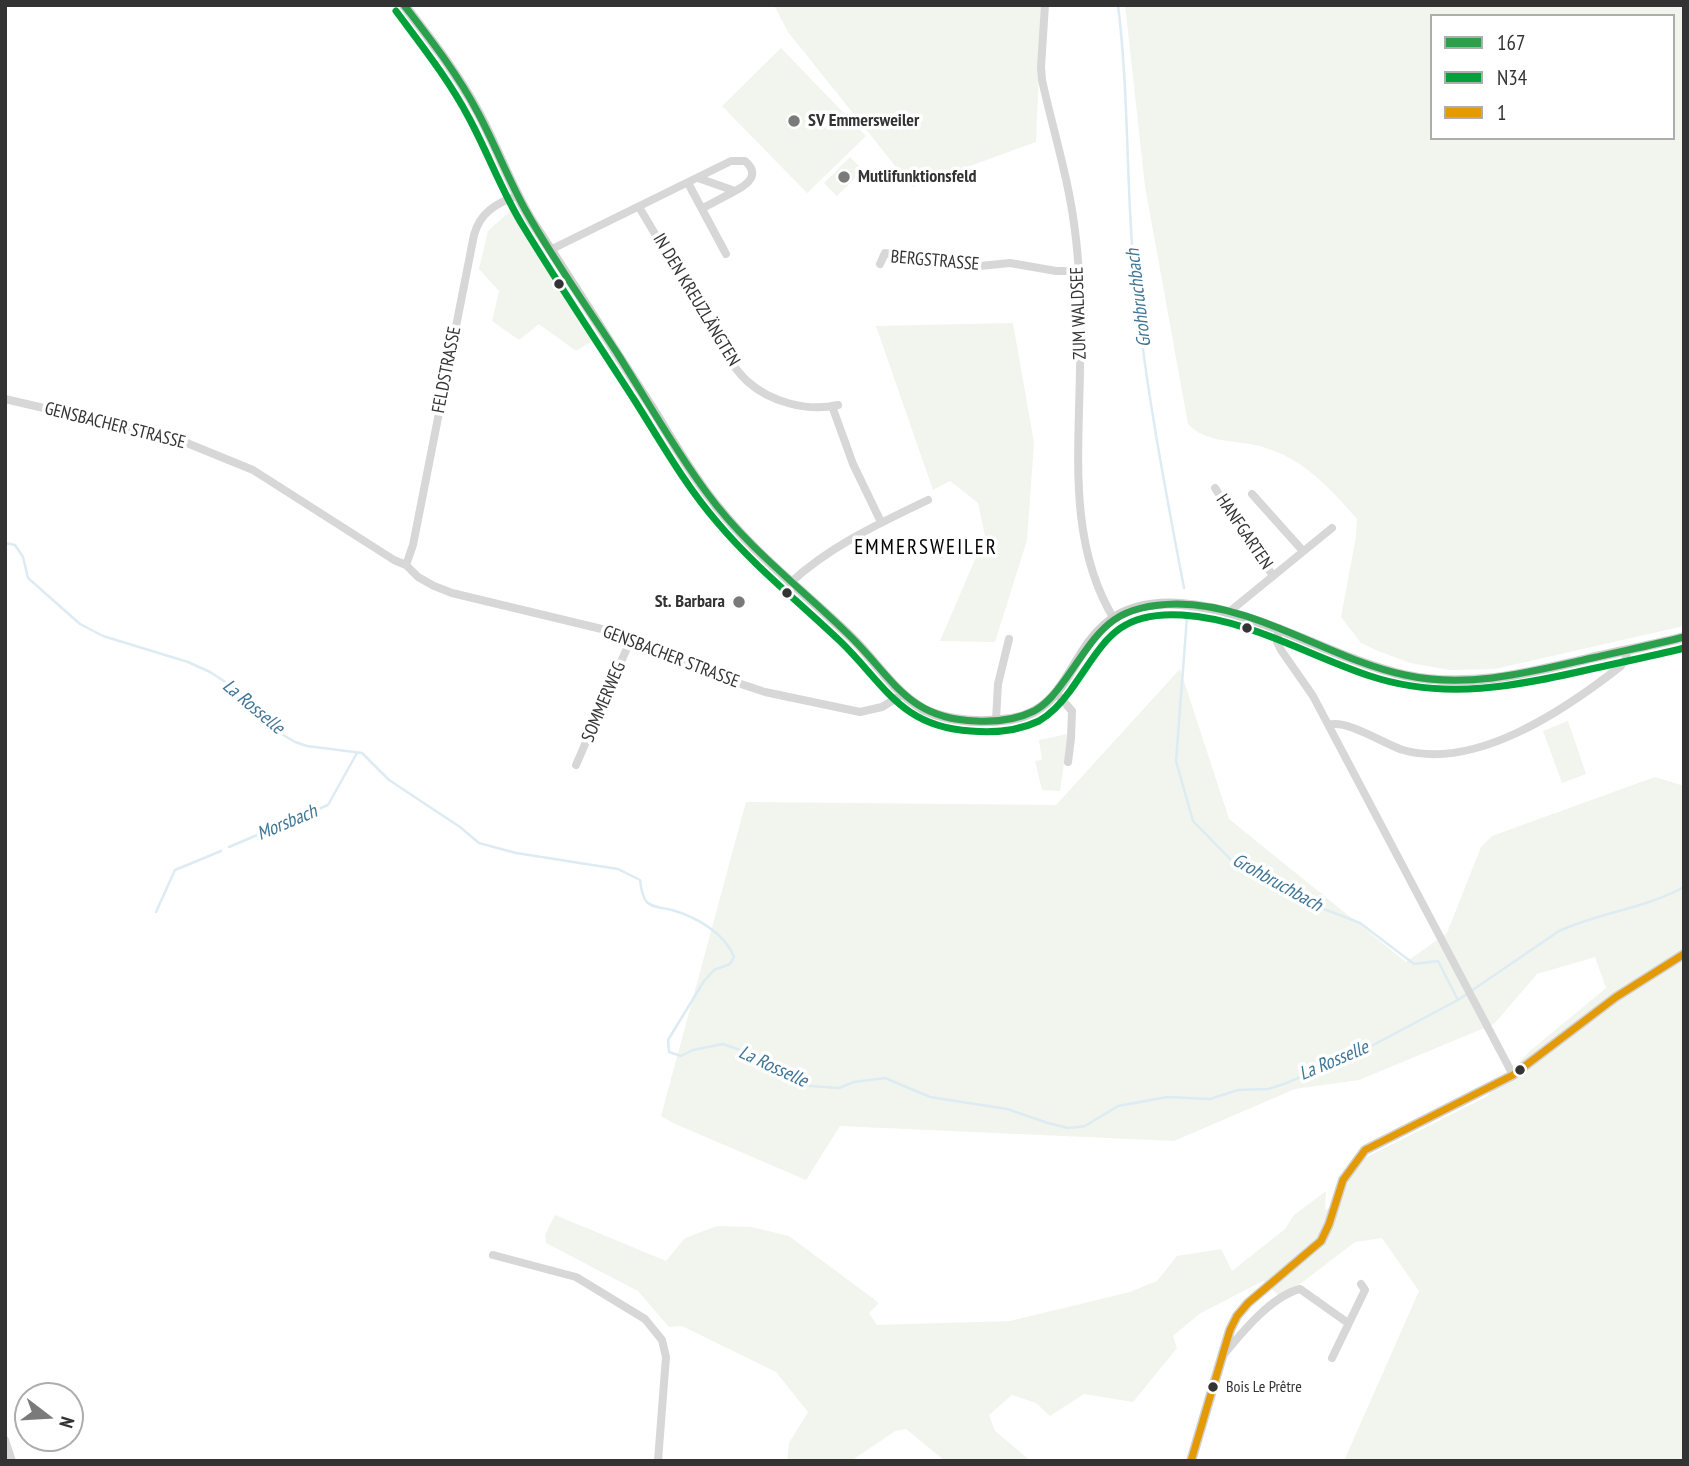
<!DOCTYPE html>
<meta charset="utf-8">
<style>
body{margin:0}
#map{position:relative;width:1689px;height:1466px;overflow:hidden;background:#fff;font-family:"PT Sans Narrow",sans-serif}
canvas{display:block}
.frame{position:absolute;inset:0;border:7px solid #333;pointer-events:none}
.legend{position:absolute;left:1430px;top:14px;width:245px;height:126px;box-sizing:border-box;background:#fff;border:2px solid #adadad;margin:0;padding:9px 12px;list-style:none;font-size:21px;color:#333}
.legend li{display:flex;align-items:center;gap:14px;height:35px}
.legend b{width:35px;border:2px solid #adadad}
.north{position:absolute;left:14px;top:1382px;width:70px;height:70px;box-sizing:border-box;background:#fff;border:2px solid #adadad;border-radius:50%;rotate:107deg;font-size:19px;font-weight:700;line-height:28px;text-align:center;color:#333}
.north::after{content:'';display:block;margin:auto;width:24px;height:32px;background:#7a7a7a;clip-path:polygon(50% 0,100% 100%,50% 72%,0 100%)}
</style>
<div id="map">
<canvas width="1689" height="1466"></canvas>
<div class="frame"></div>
<ul class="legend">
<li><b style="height:9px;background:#2ba04c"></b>167</li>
<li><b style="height:9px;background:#00a13a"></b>N34</li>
<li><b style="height:9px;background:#e39a05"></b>1</li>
</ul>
<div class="north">N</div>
</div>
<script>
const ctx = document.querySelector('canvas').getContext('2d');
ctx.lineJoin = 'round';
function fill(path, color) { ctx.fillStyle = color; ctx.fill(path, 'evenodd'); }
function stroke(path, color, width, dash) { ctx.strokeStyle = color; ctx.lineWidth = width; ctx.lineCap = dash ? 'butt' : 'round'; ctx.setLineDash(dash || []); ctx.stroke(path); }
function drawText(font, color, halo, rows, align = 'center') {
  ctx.font = font + ' "PT Sans Narrow",sans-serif'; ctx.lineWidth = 7; ctx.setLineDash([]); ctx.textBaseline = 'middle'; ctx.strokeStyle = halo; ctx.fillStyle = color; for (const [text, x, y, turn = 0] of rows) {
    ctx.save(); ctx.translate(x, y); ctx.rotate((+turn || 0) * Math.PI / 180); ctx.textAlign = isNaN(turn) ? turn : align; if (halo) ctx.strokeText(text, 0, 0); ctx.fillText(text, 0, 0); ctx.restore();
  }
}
fill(new Path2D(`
 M774,5H1042L1036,142L912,187L788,32Z
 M1125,5H1684V626L1495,669L1450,670L1410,663L1378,651L1361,643L1341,617L1356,537L1357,519C1336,495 1314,470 1284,455C1277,452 1267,448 1259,446C1236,440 1205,443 1188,424L1145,186ZM1432,16H1673V138H1432Z
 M781,48L866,136L807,193L722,106Z
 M850,157L863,170L837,196L824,183Z
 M514,208L598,337L576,351L539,324L519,340L492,321L499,291L479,269L488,231Z
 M1013,323L1034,443L1027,540L995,642L940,641L985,536L978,503L950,481L933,490L876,326Z
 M1180,669L1229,819L1406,962L1447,933L1481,847L1492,836L1655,777L1684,786V1461H1344L1419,1291L1382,1238L1355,1242L1300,1284L1278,1295L1263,1281L1199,1314L1173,1336L1177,1348L1133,1402L1084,1394L1050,1416L1036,1403L1012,1395L989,1415L995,1431L1031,1461H945L906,1429L895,1431L851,1461H787L789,1443L808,1412L776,1372L682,1326L669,1327L638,1291L546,1243L545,1235L555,1215L666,1261L685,1238L717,1226L751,1227L789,1236L879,1303L869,1313L877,1325L1010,1321L1130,1292L1157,1281L1177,1256L1221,1249L1232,1271L1285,1229L1294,1215L1326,1191L1325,1210L1341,1202L1349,1179L1365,1158L1486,1097L1530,1051L1606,988L1595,957L1537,974L1494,1024L1359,1080L1295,1089L1174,1141L840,1126L806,1180L673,1123L661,1116L746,802L1056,805Z
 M1568,721L1586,774L1562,783L1543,731Z
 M1068,734L1060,791L1042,790L1035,761L1042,760L1039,740Z`), '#f1f5ed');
stroke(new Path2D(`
 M1118,5C1129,94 1126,183 1134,272C1144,378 1164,483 1184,588
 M5,543L15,545L23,557L28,578L80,624L103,636L188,662L210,672L239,691L280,733L295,742L307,746L362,753L389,780L460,827L479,843L516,853L618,869L640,880C641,887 642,896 646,901C651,908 665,908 672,910C696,917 725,933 734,957L730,964L714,970L704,981L668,1040L669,1052L681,1056L693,1050L723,1044L740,1050L793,1081L811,1086L839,1088L854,1082L885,1078L930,1097L1007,1109L1048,1123L1068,1128L1078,1127L1085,1126L1118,1106L1167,1097L1210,1099L1238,1090L1268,1089L1284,1084L1360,1052L1458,1000L1559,931C1600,912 1644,909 1684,887
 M1187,617L1176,761L1193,821L1233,862L1301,900L1360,923L1414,964L1438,961L1458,1000
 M229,847L328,805L357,753
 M156,912L175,870L221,851`), '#ddebf3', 2.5);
stroke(new Path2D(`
 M1045,5L1041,67L1042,80C1053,130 1069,180 1075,231C1081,276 1081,324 1080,369C1079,452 1068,544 1114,619
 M688,183L726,254
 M639,207C661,244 683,281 705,318C718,339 729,364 747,381C770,402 807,412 838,405
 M703,208L735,191
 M550,250L731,161H745C760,174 749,184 735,191L698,178
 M880,264L885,253L956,266L970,267L1010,263L1056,271H1078
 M5,399L177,439L253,470L394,560L406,565L418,577L434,586L452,593L610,631L714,675L765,692L860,712L882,707L903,694
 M832,406L853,464L881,522
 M1215,488L1273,576
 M1252,494L1303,551
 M406,565L413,545L474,235C480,213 495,204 516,196
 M790,583C830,546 878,524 928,500
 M1229,612L1332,528
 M1279,628L1277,642L1281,650L1313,696L1513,1075
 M1057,694L1072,711L1071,738L1068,762
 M996,720L998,684L1009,639
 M1329,725C1347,719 1384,744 1403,750C1476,771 1566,709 1621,666L1626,658L1627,650
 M576,765L631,639
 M493,1255L576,1277L645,1319L662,1340L666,1357L658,1461
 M1225,1353C1243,1331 1272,1296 1300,1289L1348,1323
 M1332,1358L1365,1290L1361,1284
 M5,1440L12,1461`), '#d7d7d7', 8);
stroke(new Path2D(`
 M404,5C431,40 457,73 478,112C498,149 511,188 533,223C573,284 612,346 652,408C675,445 697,484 726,517C764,562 810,597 852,638C876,661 895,694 925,710C950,722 983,723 1011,719C1090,707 1063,596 1181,604C1261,610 1327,657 1404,675C1468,689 1529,673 1591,658C1622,651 1653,645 1684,637
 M1191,1461L1230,1330L1237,1316L1248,1303L1321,1241L1329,1224L1343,1180L1365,1150L1513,1075L1616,997L1684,954`), '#d0d0d0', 10);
stroke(new Path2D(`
 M404,5C430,39 457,73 477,111C495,144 508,179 526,211C554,261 588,308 619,356C648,402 675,450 707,493C748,549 804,590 852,638C894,680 909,719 976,721C995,722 1016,720 1034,711C1047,704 1056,692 1064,681C1100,631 1109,605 1177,604C1256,604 1329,659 1405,675C1468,689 1531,672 1592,658C1622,651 1653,645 1684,637`), '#2ba04c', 7);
stroke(new Path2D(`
 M396,11C422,46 449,80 469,118C488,153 502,192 523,226C559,285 597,342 635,401C661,442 685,485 717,522C754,566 799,602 841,642C885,685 901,727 971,731C994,733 1018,731 1039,721C1051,714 1062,702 1070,691C1104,644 1114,611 1182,615C1249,619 1309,656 1370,676C1445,701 1517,686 1591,669C1622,662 1653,656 1684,648`), '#00a13a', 7);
stroke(new Path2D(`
 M1191,1461L1230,1330L1237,1316L1248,1303L1321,1241L1329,1224L1343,1180L1365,1150L1513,1075L1616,997L1684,954`), '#e39a05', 7);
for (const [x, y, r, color] of [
 [794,121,7,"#7a7a7a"],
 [844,177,7,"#7a7a7a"],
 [559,284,6,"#333"],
 [787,593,6,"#333"],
 [739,602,7,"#7a7a7a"],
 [1247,628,6,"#333"],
 [1520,1070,6,"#333"],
 [1213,1387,6,"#333"]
]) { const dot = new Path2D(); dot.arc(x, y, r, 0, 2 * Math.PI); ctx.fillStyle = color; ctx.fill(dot); stroke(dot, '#fff', 2.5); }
drawText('16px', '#333', '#fff', [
 ["Bois Le Prêtre",1226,1387]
], 'left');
drawText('bold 18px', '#333', '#fff', [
 ["SV Emmersweiler",808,121],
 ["Mutlifunktionsfeld",858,177],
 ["St. Barbara",725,602,"right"]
], 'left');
drawText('18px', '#333', '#fff', [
 ["BERGSTRASSE",935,261,5],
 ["IN DEN KREUZLÄNGTEN",696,300,59],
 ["ZUM WALDSEE",1079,313,-92],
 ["FELDSTRASSE",447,370,-79],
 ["GENSBACHER STRASSE",115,426,14],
 ["HANFGARTEN",1244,532,56],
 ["GENSBACHER STRASSE",671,657,21],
 ["SOMMERWEG",604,702,-67]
]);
drawText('italic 19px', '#3f7597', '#fff', [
 ["Grohbruchbach",1139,298,-97],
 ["La Rosselle",253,707,40],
 ["Morsbach",287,823,-23],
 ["Grohbruchbach",1277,883,29],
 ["La Rosselle",1334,1061,-23],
 ["La Rosselle",773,1067,25]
]);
ctx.letterSpacing = '2px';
drawText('21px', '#000', '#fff', [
 ["EMMERSWEILER",926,548]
]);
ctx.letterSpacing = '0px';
</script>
